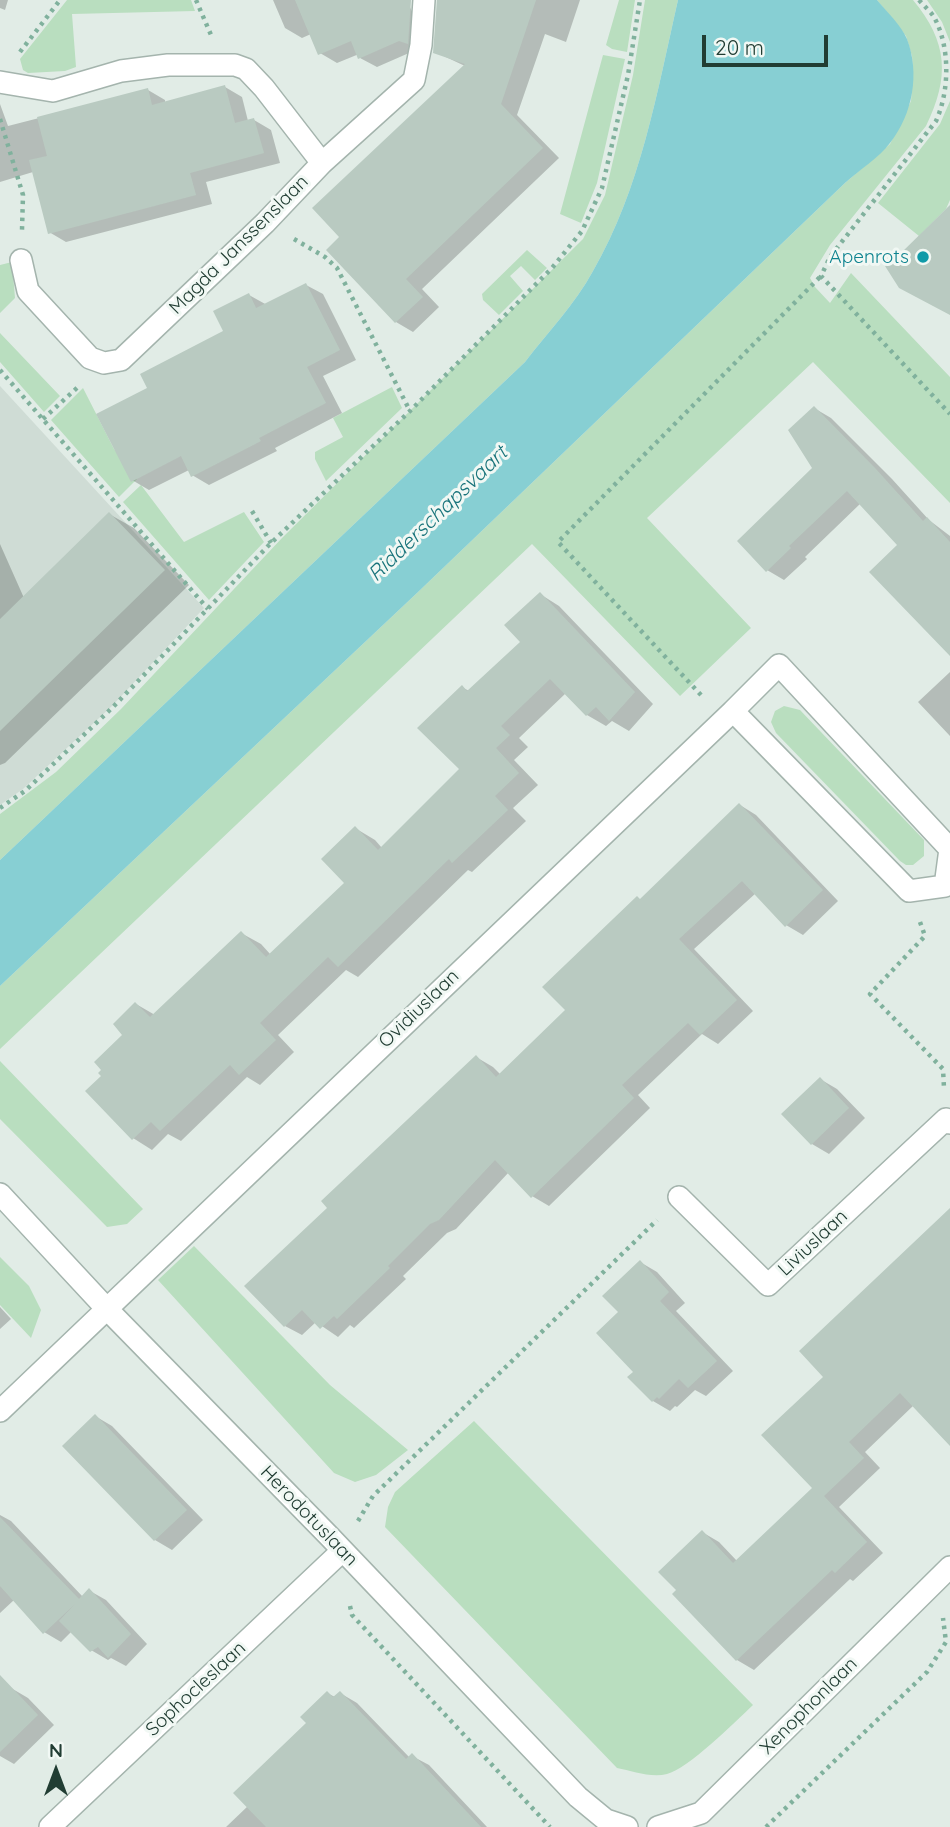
<!DOCTYPE html>
<style>
body{margin:0}
#map{position:relative;width:950px;height:1827px;overflow:hidden;background:#e1ece6;font-family:Quicksand,sans-serif}
canvas{display:block}
.north{position:absolute;left:21px;top:1736px;width:70px;height:70px;-webkit-text-stroke:5px #f1f8f4;paint-order:stroke;rotate:0deg;font-size:19px;font-weight:700;line-height:28px;text-align:center;color:#213d33}
.north::after{content:'';display:block;margin:auto;width:24px;height:32px;background:#213d33;clip-path:polygon(50% 0,100% 100%,50% 72%,0 100%)}
.scale{position:absolute;left:702px;top:35px;width:126px;height:32px;box-sizing:border-box;border:4px solid #213d33;border-top:0;padding-left:9px;font-size:21px;line-height:24px;white-space:nowrap;color:#213d33;-webkit-text-stroke:5px #f1f8f4;paint-order:stroke}
</style>
<div id="map">
<canvas width="950" height="1827"></canvas>
<div class="north">N</div>
<div class="scale">20 m</div>
</div>
<script>
const ctx = document.querySelector('canvas').getContext('2d');
ctx.lineJoin = 'round';
function fill(path, color) { ctx.fillStyle = color; ctx.fill(path, 'evenodd'); }
function stroke(path, color, width, dash) { ctx.strokeStyle = color; ctx.lineWidth = width; ctx.lineCap = dash ? 'butt' : 'round'; ctx.setLineDash(dash || []); ctx.stroke(path); }
function drawText(font, color, halo, rows, align = 'center') {
  ctx.font = font + ' Quicksand,sans-serif'; ctx.lineWidth = 6; ctx.setLineDash([]); ctx.textBaseline = 'middle'; ctx.strokeStyle = halo; ctx.fillStyle = color; for (const [text, x, y, turn = 0] of rows) {
    ctx.save(); ctx.translate(x, y); ctx.rotate((+turn || 0) * Math.PI / 180); ctx.textAlign = isNaN(turn) ? turn : align; if (halo) ctx.strokeText(text, 0, 0); ctx.fillText(text, 0, 0); ctx.restore();
  }
}
fill(new Path2D(`
 M0,386L204,608L112,706L23,789L0,805Z`), '#cfdcd5');
fill(new Path2D(`
 M67,0H191L195,11L72,14L76,67L65,71L28,73L23,70L20,59Z
 M619,0H635L627,52L612,49L606,45Z
 M645,0H678C657,92 641,188 593,271C575,304 548,332 525,362L0,860V814L56,772L121,709L282,538L583,239L605,195L633,75Z
 M877,0H913C948,42 950,77 926,126L830,245L810,278L815,287L830,303L851,273L950,377V503L813,362L647,518L751,628L680,696L532,544L0,1049V986L417,593L845,183L890,144L911,101L913,71L912,56L906,36Z
 M927,0H950V42L942,22Z
 M603,55L625,59L597,183L581,223L560,214Z
 M950,101V200L946,209L919,236L878,203L940,124Z
 M527,250L547,268L535,280L521,266L510,276L523,291L499,315L483,300L482,294Z
 M12,262L15,298L0,313V265Z
 M0,333L60,396L44,412L0,362Z
 M392,387L402,408L326,481L315,459V452L343,437L333,418Z
 M83,388L114,449L137,479L119,497L51,420Z
 M141,485L184,542L244,512L264,542L209,600L123,502Z
 M784,706L800,710L924,840V856L913,865H906L900,861L776,733L771,722L775,711Z
 M0,1061L143,1209L127,1224L107,1227L0,1119Z
 M194,1246L330,1385L408,1450L376,1475L355,1482L334,1473L158,1280Z
 M0,1257L29,1286L41,1310L31,1338L0,1305Z
 M474,1421L753,1705C735,1722 688,1769 667,1774C651,1778 632,1771 617,1768L385,1527L388,1507L395,1492Z`), '#b9debf');
fill(new Path2D(`
 M678,0H877C887,12 901,25 907,39C920,73 913,114 890,143C879,158 859,170 845,183L417,593L0,986V860L525,362C548,332 575,304 593,271C641,188 657,92 678,0Z`), '#87cfd3');
fill(new Path2D(`
 M0,0H8L5,10L0,8Z
 M273,0H407L425,42V46L377,67L360,58L359,54L337,63L320,53L311,34L302,38L285,28Z
 M441,0H580L566,42L545,34L517,115L559,158L422,289L439,307L413,332L396,322L328,250L342,237L465,66L435,52Z
 M225,87L242,97L248,121L254,120L271,130L280,163L206,182L212,204L66,242L49,232L33,172L0,182V104L8,126L148,90L165,100V103Z
 M306,285L323,294L356,360L323,376L342,413L275,448L277,451L209,485L192,475L189,470L149,490L132,480L150,389L225,332L249,295L267,305Z
 M814,408L831,418L892,479L929,520L950,536V654L900,545L861,503L805,557L807,559L784,580L767,570L814,469Z
 M109,514L134,528L189,585L5,763L0,765V544L24,598Z
 M540,594L559,606L653,704L629,731L612,721L606,726L587,715L566,693L519,738L528,747L514,760L538,785L513,808L526,821L472,872L468,870L358,977L346,970L278,1035L294,1052L260,1085L247,1077L181,1141L168,1134L152,1150L133,1138L103,1076L125,1035L136,1004L155,1015L241,933L261,944L271,955L347,883L355,828L375,840L382,848L461,769L462,687L469,691L522,642Z
 M950,672V736L918,702Z
 M740,805L756,815L838,901L803,935L786,925L756,893L694,949L753,1011L718,1044L702,1034L638,1095L650,1108L549,1206L532,1196L509,1172L456,1229L447,1233L403,1276L406,1279L354,1328L350,1325L338,1337L316,1322L302,1335L285,1326L329,1208L476,1057L493,1067L501,1075L568,1010L641,900Z
 M820,1079L837,1089L865,1118L829,1154L812,1144Z
 M950,1215V1443L914,1405L865,1452L880,1468L839,1507L883,1553L853,1581L850,1579L754,1670L737,1660L674,1594L678,1590L702,1532L719,1542L737,1561L814,1488L826,1377Z
 M640,1262L657,1272L685,1303L676,1311L733,1371L706,1396L695,1390L677,1407L675,1406L670,1411L653,1401L635,1372L620,1313Z
 M0,1307L11,1319L0,1329Z
 M95,1416L112,1426L203,1520L172,1550L155,1540Z
 M0,1515L11,1521L83,1597L90,1591L106,1600L147,1644L126,1666L111,1658L108,1660L91,1650L72,1631L61,1642L44,1632L14,1600L0,1613Z
 M11,1688L28,1698L54,1725L14,1764L0,1756V1698Z
 M327,1693L335,1697L340,1693L357,1703L410,1758L412,1756L429,1765L487,1827H226L248,1806L308,1723Z`), '#0003');
fill(new Path2D(`
 M295,0H411L408,44L399,41L358,59L351,41L318,55Z
 M437,0H536L501,104L543,148L406,279L423,297L395,323L326,250L339,237L312,208L465,64L433,53Z
 M225,85L235,123L254,118L264,153L190,173L196,195L48,234L29,160L47,156L37,117L148,88L152,105Z
 M950,205V315L899,288L885,266L901,253Z
 M306,283L340,350L307,367L326,403L259,438L261,441L191,477L181,456L131,482L96,414L147,388L140,374L223,331L213,311L249,293L256,308Z
 M814,406L875,468L923,521L927,517L950,542V656L869,572L897,545L847,491L789,546L791,548L766,572L737,541L812,468L788,430Z
 M109,512L165,570L0,731V619Z
 M540,592L635,692L609,721L596,707L586,716L550,679L501,726L510,735L496,748L519,773L495,796L508,810L452,863L449,859L338,967L328,957L260,1023L276,1040L239,1075L230,1065L160,1131L151,1122L132,1140L85,1091L101,1076L98,1073L101,1070L94,1062L122,1035L113,1024L135,1002L150,1017L241,931L266,957L344,883L321,859L355,826L378,850L459,769L417,728L462,685L467,691L520,642L504,625Z
 M739,803L823,890L785,927L742,881L679,939L737,1000L700,1035L688,1023L622,1085L634,1098L531,1198L495,1160L439,1220L430,1224L388,1266L390,1268L337,1319L334,1316L320,1329L302,1310L284,1327L244,1286L327,1208L321,1201L476,1055L496,1077L565,1010L542,987L637,896L640,899Z
 M820,1077L849,1108L811,1145L781,1114Z
 M950,1208V1446L900,1393L849,1442L864,1458L824,1496L867,1542L835,1573L832,1570L736,1661L672,1594L676,1590L658,1572L702,1530L733,1563L812,1488L761,1435L823,1377L799,1351Z
 M640,1260L669,1292L660,1301L717,1361L688,1388L679,1379L659,1399L657,1397L652,1402L627,1377L633,1372L596,1333L618,1312L602,1296Z
 M95,1414L187,1510L154,1541L62,1446Z
 M0,1517L79,1599L89,1588L131,1634L108,1658L98,1647L90,1652L59,1621L75,1604L43,1634L0,1586Z
 M0,1675L38,1715L0,1752Z
 M327,1691L333,1697L340,1691L406,1759L412,1753L481,1827H266L233,1793L306,1723L300,1717Z`), '#b9cac1');
const minor = new Path2D(`
 M0,82L53,91L121,71L168,65H235L246,69L264,88L322,163
 M21,260L28,291L90,358L104,363L121,360L265,223L322,163L414,80L421,45L424,0
 M0,1194L106,1308L330,1537L578,1797L606,1820L627,1827
 M679,1197L768,1285L946,1119L950,1123
 M0,1411L733,711L909,891L945,886L950,849L779,665L733,711
 M50,1827L342,1551
 M658,1827L701,1813L950,1567`);
stroke(minor, '#a4b4ad', 24);
stroke(new Path2D(`
 M196,0L211,35
 M919,0C924,6 930,11 934,17C950,46 950,90 936,121L830,257L821,276L950,414
 M20,52L60,0
 M0,119L23,195L22,230
 M294,239L325,257L337,268L410,411
 M0,370L208,609
 M43,419L78,387
 M252,511L271,543
 M701,695L558,542L821,276
 M0,808L25,791L113,707L271,543L410,411L552,268L582,231L602,188L628,75L640,0
 M920,922L925,936L870,994L943,1069L944,1088
 M358,1521L373,1496L657,1220
 M350,1606L352,1615L550,1827
 M766,1827L927,1672L946,1642L943,1618`), '#80b19d', 4.5, [3.5, 5]);
stroke(minor, '#fff', 21);
for (const [x, y, r, color] of [
 [923,257,7,"#0f9aa8"]
]) { const dot = new Path2D(); dot.arc(x, y, r, 0, 2 * Math.PI); ctx.fillStyle = color; ctx.fill(dot); stroke(dot, '#f1f8f4', 2.5); }
drawText('19px', '#213d33', '#f1f8f4', [
 ["Magda Janssenslaan",239,245,-45],
 ["Ovidiuslaan",419,1009,-44],
 ["Liviuslaan",813,1243,-43],
 ["Herodotuslaan",309,1516,46],
 ["Sophocleslaan",196,1689,-43],
 ["Xenophonlaan",809,1706,-45]
]);
drawText('19px', '#0d838f', '#f1f8f4', [
 ["Apenrots",909,257]
], 'right');
drawText('italic 21px', '#19747b', '#f1f8f4', [
 ["Ridderschapsvaart",438,514,-44]
]);
</script>
